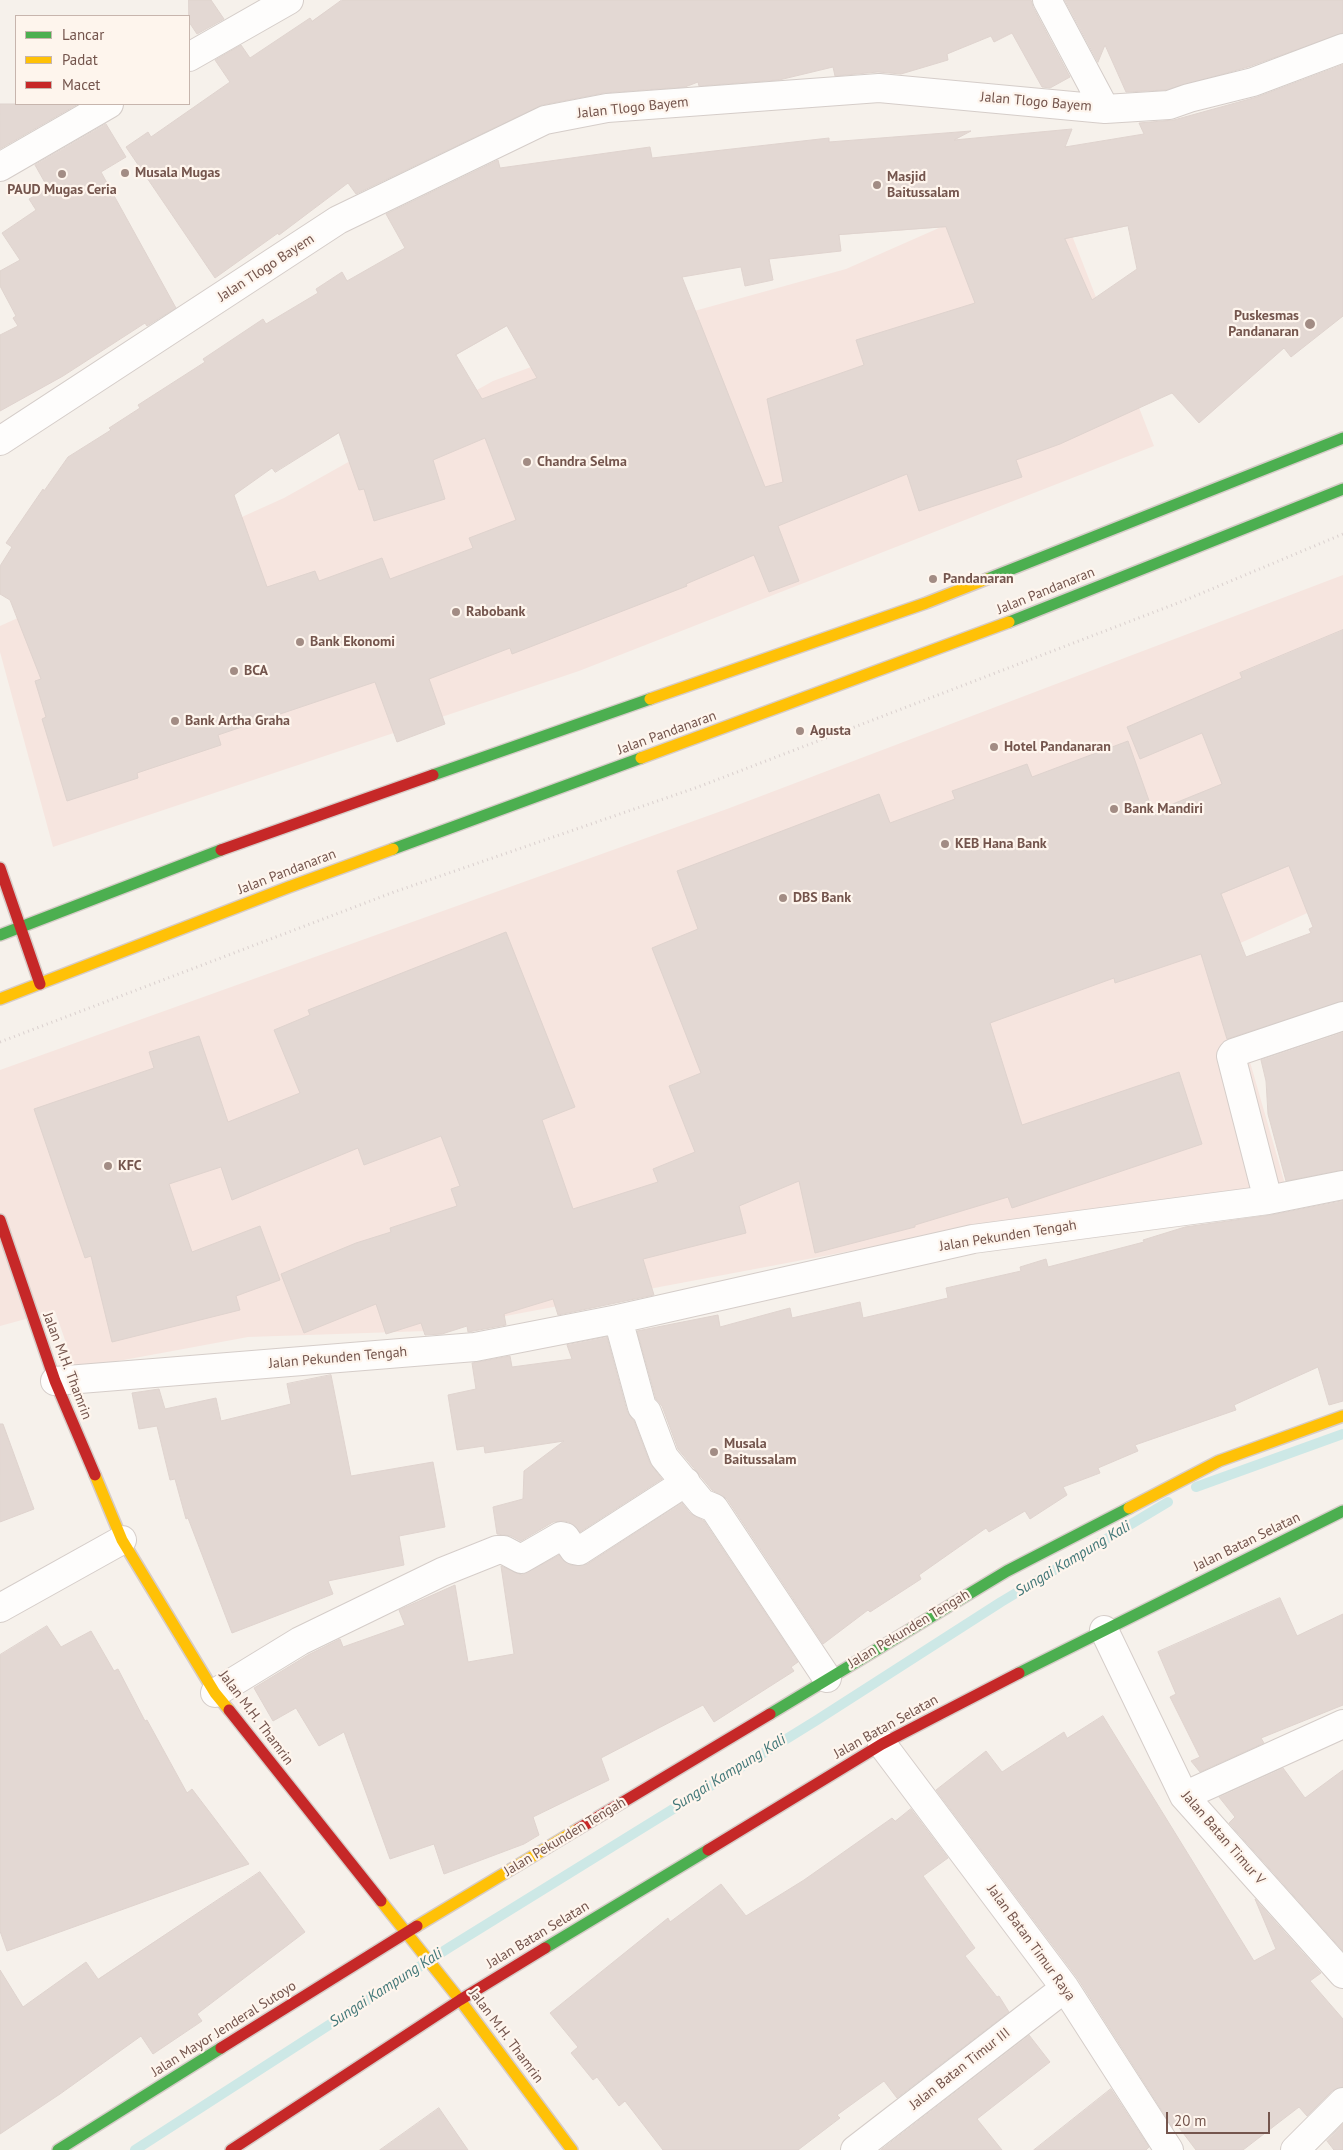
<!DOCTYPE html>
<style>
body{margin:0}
#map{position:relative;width:1343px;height:2150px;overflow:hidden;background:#f6f1eb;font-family:"PT Sans",sans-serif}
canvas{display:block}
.legend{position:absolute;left:15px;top:15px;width:175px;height:90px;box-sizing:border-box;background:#fef5ed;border:1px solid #c7b5ad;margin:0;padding:6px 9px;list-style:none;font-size:15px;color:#74554d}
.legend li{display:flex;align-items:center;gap:10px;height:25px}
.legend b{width:25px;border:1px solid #c7b5ad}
.scale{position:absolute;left:1166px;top:2112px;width:104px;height:22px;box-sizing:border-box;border:2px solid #74554d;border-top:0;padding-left:6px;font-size:15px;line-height:18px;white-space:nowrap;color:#74554d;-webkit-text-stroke:4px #fef5ed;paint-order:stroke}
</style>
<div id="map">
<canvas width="1343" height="2150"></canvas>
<ul class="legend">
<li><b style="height:6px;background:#4caf50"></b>Lancar</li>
<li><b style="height:6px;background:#ffc107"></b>Padat</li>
<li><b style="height:6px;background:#c62828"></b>Macet</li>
</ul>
<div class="scale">20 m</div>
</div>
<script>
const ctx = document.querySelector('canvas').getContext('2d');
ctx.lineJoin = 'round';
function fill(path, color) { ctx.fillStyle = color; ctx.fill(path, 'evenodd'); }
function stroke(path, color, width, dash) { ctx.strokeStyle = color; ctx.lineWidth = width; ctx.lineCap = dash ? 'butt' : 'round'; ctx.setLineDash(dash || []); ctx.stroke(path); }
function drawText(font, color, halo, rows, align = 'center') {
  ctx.font = font + ' "PT Sans",sans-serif'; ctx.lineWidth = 4.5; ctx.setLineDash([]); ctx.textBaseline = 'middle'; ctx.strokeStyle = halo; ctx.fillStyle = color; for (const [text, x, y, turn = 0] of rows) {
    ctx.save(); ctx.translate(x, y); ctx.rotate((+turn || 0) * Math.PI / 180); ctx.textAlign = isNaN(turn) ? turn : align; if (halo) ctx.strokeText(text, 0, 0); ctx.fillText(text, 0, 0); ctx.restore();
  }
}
fill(new Path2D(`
 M1050,179L1154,446L579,671L53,847L0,652V626L284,498L493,381L651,323L846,269Z
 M1343,575V897L1227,949L1268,1046L1248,1055L1285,1184L1031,1217L426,1331L248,1337L75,1369L55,1311L0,1326V1070L727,809Z`), '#f6e5df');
stroke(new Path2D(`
 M1196,1487L1343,1434
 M135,2150L450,1947L817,1720L1001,1602L1168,1502`), '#cde8e6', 10);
const building = new Path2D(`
 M189,0H211L224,19L197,34L189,22Z
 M342,0H1031L1033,7L1070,77L1050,88L1042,87L1012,33L994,42L991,36L947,54L948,60L901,74L878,72L835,76L833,67L779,80L699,86L698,82L685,87L604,93L542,105L356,194L348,183L279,235L278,233L215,278L126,147L148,132L151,137L230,82L215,60L241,45L250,58L310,18L312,21Z
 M1065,0H1343V33L1248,67L1166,90L1126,92L1105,45L1098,62Z
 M1343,65V316L1291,357L1284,348L1199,423L1172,393L1060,444L1016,460L1022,477L919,511L907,474L778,526L799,581L769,592L754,555L686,584L687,586L512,654L510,648L429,679L445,724L397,742L375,682L218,735L221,745L137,773L138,778L67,801L42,719L46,717L35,681L41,679L10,600L0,594V566L12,547L6,543L43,489L44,491L68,457L111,430L109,428L140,408L138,405L205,362L203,359L263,319L266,324L318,293L316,289L342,272L347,281L405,248L386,214L498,160L500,168L650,147L652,158L829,138V142L971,131L954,140L1072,129L1065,147L1144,134L1139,123L1174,120L1257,97ZM1128,226L1137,269L1092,300L1065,239ZM946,227L975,303L856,340L864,365L767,399L783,482L765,487L682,277L741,267L745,286L773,280L769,259L841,251L839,235ZM507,326L537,378L482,399L456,355ZM339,433L359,490L364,489L374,521L445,499L433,460L485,438L516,520L469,538L473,548L390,579L382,558L319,581L315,571L267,587L234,495L272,468L275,472Z
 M0,104H78L0,149Z
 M106,124L126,157L101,172L176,308L147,326L145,323L63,376L0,411V335L18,326L13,318L16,316L0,286V271L20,260L2,233L36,210L29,199L48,188L35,165Z
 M1343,630V1001L1227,1039L1201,954L1115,983L1114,978L990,1023L1022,1125L1179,1072L1202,1144L1012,1208L1008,1197L915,1225V1227L815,1253L799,1181L739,1206L746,1233L643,1259L654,1295L558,1315L553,1299L504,1314L506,1325L468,1332L467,1326L442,1334L425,1335L421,1323L386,1334L376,1304L304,1333L281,1274L356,1243L391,1232L390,1228L457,1206L451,1189L460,1186L441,1136L364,1165L358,1148L232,1200L221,1167L169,1184L192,1252L260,1226L280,1280L236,1296L240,1310L112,1342L91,1256L85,1258L34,1109L154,1068L149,1052L199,1036L228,1122L300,1093L274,1030L310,1015L308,1010L506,932L575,1107L542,1120L573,1209L658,1182L653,1169L695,1152L669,1086L701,1073L652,948L698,929L677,871L879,794L890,823L955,799L952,791L1027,764L1032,777L1128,741L1153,812L1222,784L1202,733L1140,759L1127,727L1242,678L1240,673ZM1289,866L1313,927L1309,929L1311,933L1246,957L1221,894Z
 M1343,1032V1170L1286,1181L1268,1114L1266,1081L1261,1060Z
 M1343,1201V1401L1329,1405L1318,1367L1234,1405L1236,1410L1135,1445L1138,1451L1098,1468L1100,1473L1063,1487L1067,1495L1030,1519L1025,1511L989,1532L986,1528L919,1575L921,1579L870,1612L868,1610L823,1644L727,1499L712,1490L678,1449L662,1406L656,1399L637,1331L718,1315L720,1327L790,1308L792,1318L860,1302L863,1318L948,1298L946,1288L1021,1271L1020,1267L1046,1259L1048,1267L1144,1242L1143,1240L1185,1227L1271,1215Z
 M607,1337L627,1411L634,1421L650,1463L662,1479L580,1532L569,1522L564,1521L553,1522L521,1541L511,1536L497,1534L493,1507L523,1499L524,1471L564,1441L485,1453L484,1446L457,1450L448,1395L476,1389L472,1363L510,1356L512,1367L572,1359L567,1345Z
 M331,1375L351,1476L433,1462L445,1527L399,1536L404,1565L328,1581L333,1594L232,1633L188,1518L186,1519L175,1479L170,1480L157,1426L139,1429L132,1393L159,1389L165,1409L216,1398L221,1421L291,1404L287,1384Z
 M0,1424H3L34,1509L0,1522Z
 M682,1503L690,1513L704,1521L798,1662L791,1667L794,1671L714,1722L703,1705L601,1758L609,1780L533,1817L539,1835L524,1844L444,1874L434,1844L390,1859L344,1732L319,1746L296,1708L273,1721L254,1688L308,1655L340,1639L343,1647L405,1625L399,1610L455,1585L468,1662L514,1654L501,1566L522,1575L559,1555L571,1565L587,1564Z
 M1280,1598L1297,1636L1343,1614V1705L1261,1738L1264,1743L1200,1772L1191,1761L1200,1757L1170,1697L1176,1694L1158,1652Z
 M47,1626L61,1647L91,1631L114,1671L118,1669L145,1721L147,1720L187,1793L192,1789L249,1864L7,1951L0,1931V1655Z
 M1103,1716L1254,1961L1276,1949L1255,1899L1321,1973L1310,1981L1343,2019V2087L1332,2091L1307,2116L1299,2107L1243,2150H1196L1177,2125L1173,2128L1078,1979L936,1790L986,1751L1002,1772L1064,1732L1067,1738Z
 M1283,1768L1305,1798L1343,1770V1951L1229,1823L1235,1817L1219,1797Z
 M911,1809L948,1858L923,1876L975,1948L965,1956L997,1997L999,1996L1009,2012L897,2098L884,2081L837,2115L840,2118L798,2150H663L625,2101L619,2106L597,2077L593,2080L571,2053L578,2047L550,2013L668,1918L670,1922L721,1884L746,1916L804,1880L892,1818L895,1821Z
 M260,1872L305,1932L197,2014L202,2021L153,2054L141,2036L60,2094L0,2134V1970L23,2007L86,1962L98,1979Z
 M1029,2035L1050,2062L977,2119L1002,2150H881Z
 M1111,2089L1149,2147L1146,2150H1034Z
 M439,2108L468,2150H380Z
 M1343,2124V2150H1334L1327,2141Z`);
fill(building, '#e3d8d3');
stroke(building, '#dfd3ce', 1);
const street = new Path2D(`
 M1047,0L1105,109
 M189,57L289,0
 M0,167L109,104
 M0,441L338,220L545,120L607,108L879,88L1105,109L1169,105L1189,98L1253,82L1343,48
 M1268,1200L1231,1056L1233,1053L1343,1016
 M618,1319L642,1407L647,1412L664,1457L702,1503L714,1508L827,1678
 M55,1381L475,1347L618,1319L973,1239L1268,1200L1343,1185
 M0,1608L122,1540
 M1104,1630L1184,1796L1343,1974
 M215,1693L300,1641L442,1572L497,1550H504L521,1559L561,1536L565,1537L574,1550L579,1551L686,1482
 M882,1744L1065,1988L1169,2150
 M1184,1796L1343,1724
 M855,2150L1065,1988
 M1295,2150L1343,2102`);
const fast = new Path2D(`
 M987,579L1343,438
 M1009,622L1343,489
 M433,775L650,699
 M393,849L641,758
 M0,935L221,850
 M1019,1673L1343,1511
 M770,1714L1007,1571L1129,1508
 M545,1948L708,1850
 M58,2150L221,2048`);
const slow = new Path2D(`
 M650,699L926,603L987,579
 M641,758L1009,622
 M0,999L289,887L393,849
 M95,1475L122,1540L215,1693L229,1710
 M1129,1508L1219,1461L1343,1416
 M381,1901L460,2000L572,2150
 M417,1926L578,1829`);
const jam = new Path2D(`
 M221,850L433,775
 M0,868L40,984
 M0,1220L55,1381L95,1475
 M229,1710L381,1901
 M578,1829L770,1714
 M708,1850L882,1744L1019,1673
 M221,2048L417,1926
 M231,2150L460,2000L545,1948`);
stroke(street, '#d5cdc9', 30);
stroke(fast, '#d6ccc8', 14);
stroke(slow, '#d6ccc8', 14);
stroke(jam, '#d6ccc8', 14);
stroke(new Path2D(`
 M0,1042L394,892L698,787L1183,601L1343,534`), '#dad0ce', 3, [1, 4]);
stroke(street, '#fefdfc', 28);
stroke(fast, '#4caf50', 11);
stroke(slow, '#ffc107', 11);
stroke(jam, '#c62828', 11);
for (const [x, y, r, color] of [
 [125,173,5,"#a28c84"],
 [62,174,5,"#a28c84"],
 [877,185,5,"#a28c84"],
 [1310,324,6,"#a28c84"],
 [527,462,5,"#a28c84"],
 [933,579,5,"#a28c84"],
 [456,612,5,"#a28c84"],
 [300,642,5,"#a28c84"],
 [234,671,5,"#a28c84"],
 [175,721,5,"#a28c84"],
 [800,731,5,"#a28c84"],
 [994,747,5,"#a28c84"],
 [1114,809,5,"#a28c84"],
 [945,844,5,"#a28c84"],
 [783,898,5,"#a28c84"],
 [108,1166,5,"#a28c84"],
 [714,1452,5,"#a28c84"]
]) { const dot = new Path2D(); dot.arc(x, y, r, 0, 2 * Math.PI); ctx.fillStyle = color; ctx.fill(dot); stroke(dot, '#fef5ed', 2); }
drawText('14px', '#74554d', '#fef5ed', [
 ["Jalan Tlogo Bayem",1036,102,5],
 ["Jalan Tlogo Bayem",633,108,-6],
 ["Jalan Tlogo Bayem",266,268,-33],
 ["Jalan Pandanaran",1046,591,-22],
 ["Jalan Pandanaran",667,733,-20],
 ["Jalan Pandanaran",287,872,-21],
 ["Jalan Pekunden Tengah",1008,1236,-9],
 ["Jalan Pekunden Tengah",338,1358,-5],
 ["Jalan M.H. Thamrin",67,1366,69],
 ["Jalan Batan Selatan",1247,1542,-26],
 ["Jalan Pekunden Tengah",909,1629,-31],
 ["Jalan M.H. Thamrin",256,1718,53],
 ["Jalan Batan Selatan",886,1727,-29],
 ["Jalan Pekunden Tengah",565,1837,-31],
 ["Jalan Batan Timur V",1223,1838,49],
 ["Jalan Batan Selatan",538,1935,-31],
 ["Jalan Batan Timur Raya",1031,1943,54],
 ["Jalan Mayor Jenderal Sutoyo",224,2029,-32],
 ["Jalan M.H. Thamrin",506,2036,53],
 ["Jalan Batan Timur III",960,2069,-38]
]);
drawText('bold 14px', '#74554d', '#fef5ed', [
 ["Musala Mugas",135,173],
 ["Masjid",887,177],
 ["Baitussalam",887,193],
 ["PAUD Mugas Ceria",62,190,"center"],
 ["Puskesmas",1299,316,"right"],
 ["Pandanaran",1299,332,"right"],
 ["Chandra Selma",537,462],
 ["Pandanaran",943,579],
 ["Rabobank",466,612],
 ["Bank Ekonomi",310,642],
 ["BCA",244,671],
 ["Bank Artha Graha",185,721],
 ["Agusta",810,731],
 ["Hotel Pandanaran",1004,747],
 ["Bank Mandiri",1124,809],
 ["KEB Hana Bank",955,844],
 ["DBS Bank",793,898],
 ["KFC",118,1166],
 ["Musala",724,1444],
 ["Baitussalam",724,1460]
], 'left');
drawText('italic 15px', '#417778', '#fef5ed', [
 ["Sungai Kampung Kali",1073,1559,-31],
 ["Sungai Kampung Kali",729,1773,-32],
 ["Sungai Kampung Kali",386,1988,-33]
]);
</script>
